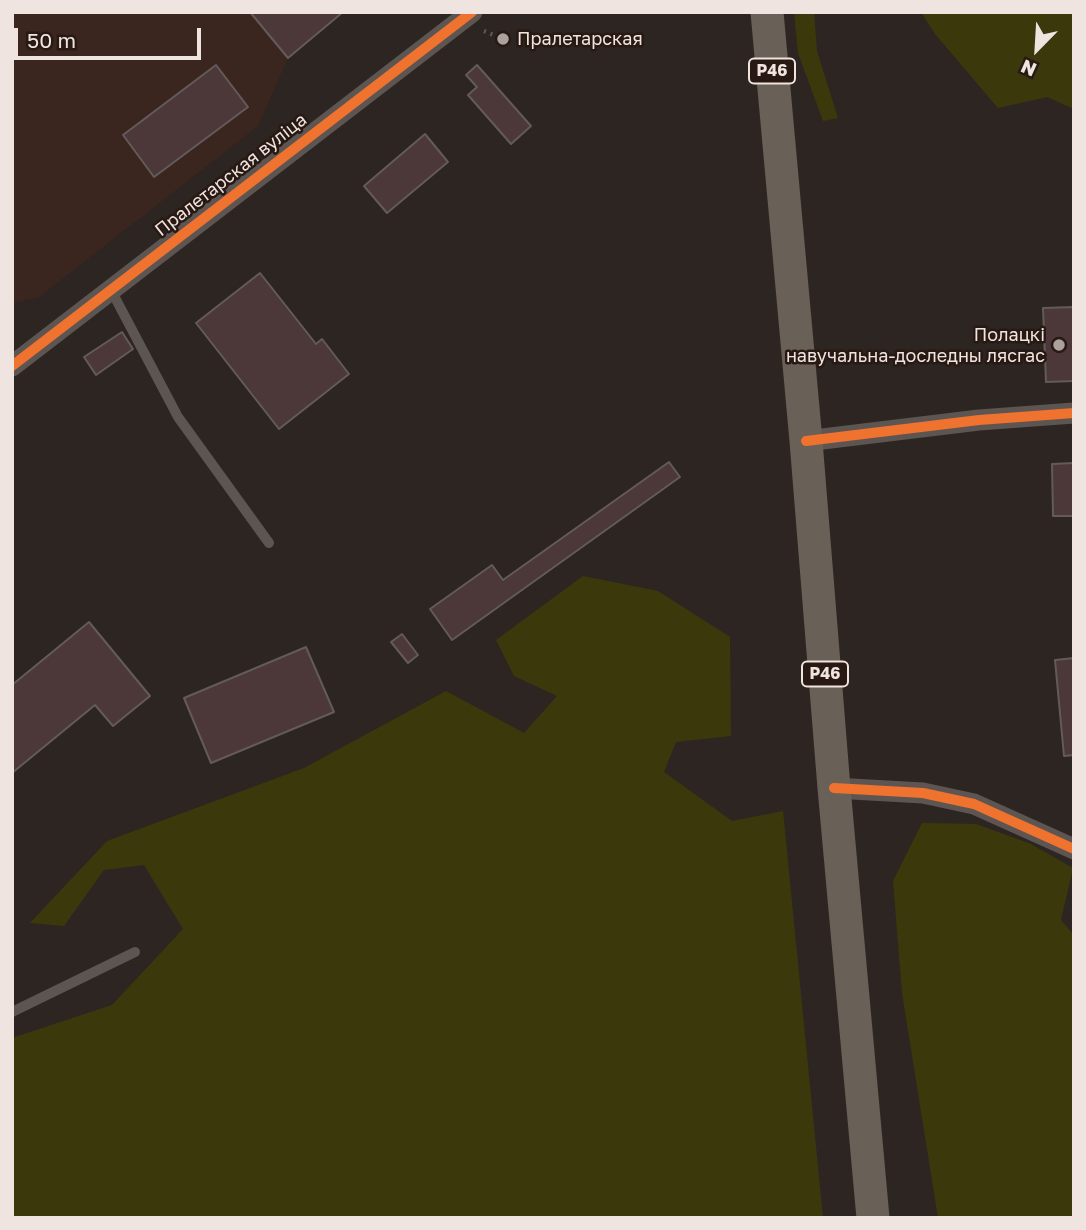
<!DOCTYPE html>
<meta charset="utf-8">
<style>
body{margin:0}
#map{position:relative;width:1086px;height:1230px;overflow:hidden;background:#2d2521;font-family:"Golos Text",sans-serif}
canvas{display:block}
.frame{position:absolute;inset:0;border:14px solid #efe4e0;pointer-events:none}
.north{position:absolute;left:1002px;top:14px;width:70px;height:70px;-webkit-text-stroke:5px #281913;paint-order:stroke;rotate:204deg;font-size:19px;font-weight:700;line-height:28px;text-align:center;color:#efe4e0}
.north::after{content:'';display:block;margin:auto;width:24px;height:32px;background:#efe4e0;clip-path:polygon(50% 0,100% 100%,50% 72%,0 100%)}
.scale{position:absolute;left:14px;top:28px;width:187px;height:32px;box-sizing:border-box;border:4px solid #efe4e0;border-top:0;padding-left:9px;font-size:21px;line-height:24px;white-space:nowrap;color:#efe4e0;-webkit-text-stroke:5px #281913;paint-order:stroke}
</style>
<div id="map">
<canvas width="1086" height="1230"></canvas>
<div class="frame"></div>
<div class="north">N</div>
<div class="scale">50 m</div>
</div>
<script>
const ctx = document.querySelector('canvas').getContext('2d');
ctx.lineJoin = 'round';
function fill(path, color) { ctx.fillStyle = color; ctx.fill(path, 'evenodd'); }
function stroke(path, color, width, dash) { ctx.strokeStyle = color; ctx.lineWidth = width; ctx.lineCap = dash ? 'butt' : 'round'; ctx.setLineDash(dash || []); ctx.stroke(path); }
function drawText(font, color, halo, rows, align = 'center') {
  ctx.font = font + ' "Golos Text",sans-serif'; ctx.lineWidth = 5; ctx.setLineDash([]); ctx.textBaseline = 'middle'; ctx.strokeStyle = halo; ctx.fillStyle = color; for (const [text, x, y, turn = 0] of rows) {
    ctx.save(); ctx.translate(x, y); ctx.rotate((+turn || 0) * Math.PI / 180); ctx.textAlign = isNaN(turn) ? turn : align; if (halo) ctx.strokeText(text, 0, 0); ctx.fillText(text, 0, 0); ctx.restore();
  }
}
fill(new Path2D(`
 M12,12H343L288,58L258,126L39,297L12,303Z`), '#3a261e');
fill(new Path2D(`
 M794,12H814L817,51L838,118L823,121L798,53Z
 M921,12H1074V109L1047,97L998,108L935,34Z
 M583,576L658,591L730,637L731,736L676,742L664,772L732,821L783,811L823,1218H12V1038L112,1005L183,929L144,865L104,870L64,926L30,923L107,841L304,768L446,691L524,733L557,696L514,676L496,640Z
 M922,823L976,824L1031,844L1073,868L1061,920L1074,935V1218H938L902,993L893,881Z`), '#3b390c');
const building = new Path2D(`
 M250,12H343L288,58Z
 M216,65L248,107L154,177L123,135Z
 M477,65L531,126L511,144L468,95L477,87L466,75Z
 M425,134L448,162L387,213L364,186Z
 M260,273L316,344L322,339L349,374L279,429L196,323Z
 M1074,307V381L1046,382L1043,308Z
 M122,332L133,349L96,375L84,357Z
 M669,462L680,477L452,640L430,609L492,565L503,580Z
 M1074,463V516H1053L1052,464Z
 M89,622L150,696L113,726L95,705L12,773V685Z
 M402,634L418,655L408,663L391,642Z
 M306,647L334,712L211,763L184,698Z
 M1074,658V755L1064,756L1055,660Z`);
fill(building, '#4c3739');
stroke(building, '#625b5a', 2);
stroke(new Path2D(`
 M484,31L503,39`), '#5f5956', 4.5, [2, 5]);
stroke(new Path2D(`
 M111,290L178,417L269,543
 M12,1012L135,952`), '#5c5552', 10);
stroke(new Path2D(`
 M12,366L472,12
 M806,441L979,420L1074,413
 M834,788L923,793L974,804L1074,849`), '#5c5552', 21);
stroke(new Path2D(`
 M767,12L806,441L834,788L873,1218`), '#696057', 33);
stroke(new Path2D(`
 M12,366L472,12
 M806,441L979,420L1074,413
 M834,788L923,793L974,804L1074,849`), '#ef722f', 10);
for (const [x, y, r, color] of [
 [503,39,7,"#aba19d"],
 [1059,345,7,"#aba19d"]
]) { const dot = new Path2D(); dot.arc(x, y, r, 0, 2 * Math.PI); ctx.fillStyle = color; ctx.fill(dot); stroke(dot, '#281913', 2.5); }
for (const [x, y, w] of [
 [772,71,46],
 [825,674,46]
]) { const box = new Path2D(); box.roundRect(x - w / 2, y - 12.5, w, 25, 5); ctx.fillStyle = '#281913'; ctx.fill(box); stroke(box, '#efe4e0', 2); }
drawText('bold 16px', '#efe4e0', null, [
 ["Р46",772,71],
 ["Р46",825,674]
]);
drawText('18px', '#efe4e0', '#281913', [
 ["Пралетарская",517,39],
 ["Полацкі",1045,335,"right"],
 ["навучальна-доследны лясгас",1045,356,"right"]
], 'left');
drawText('18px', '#efe4e0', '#281913', [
 ["Пралетарская вуліца",231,175,-38]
]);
</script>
